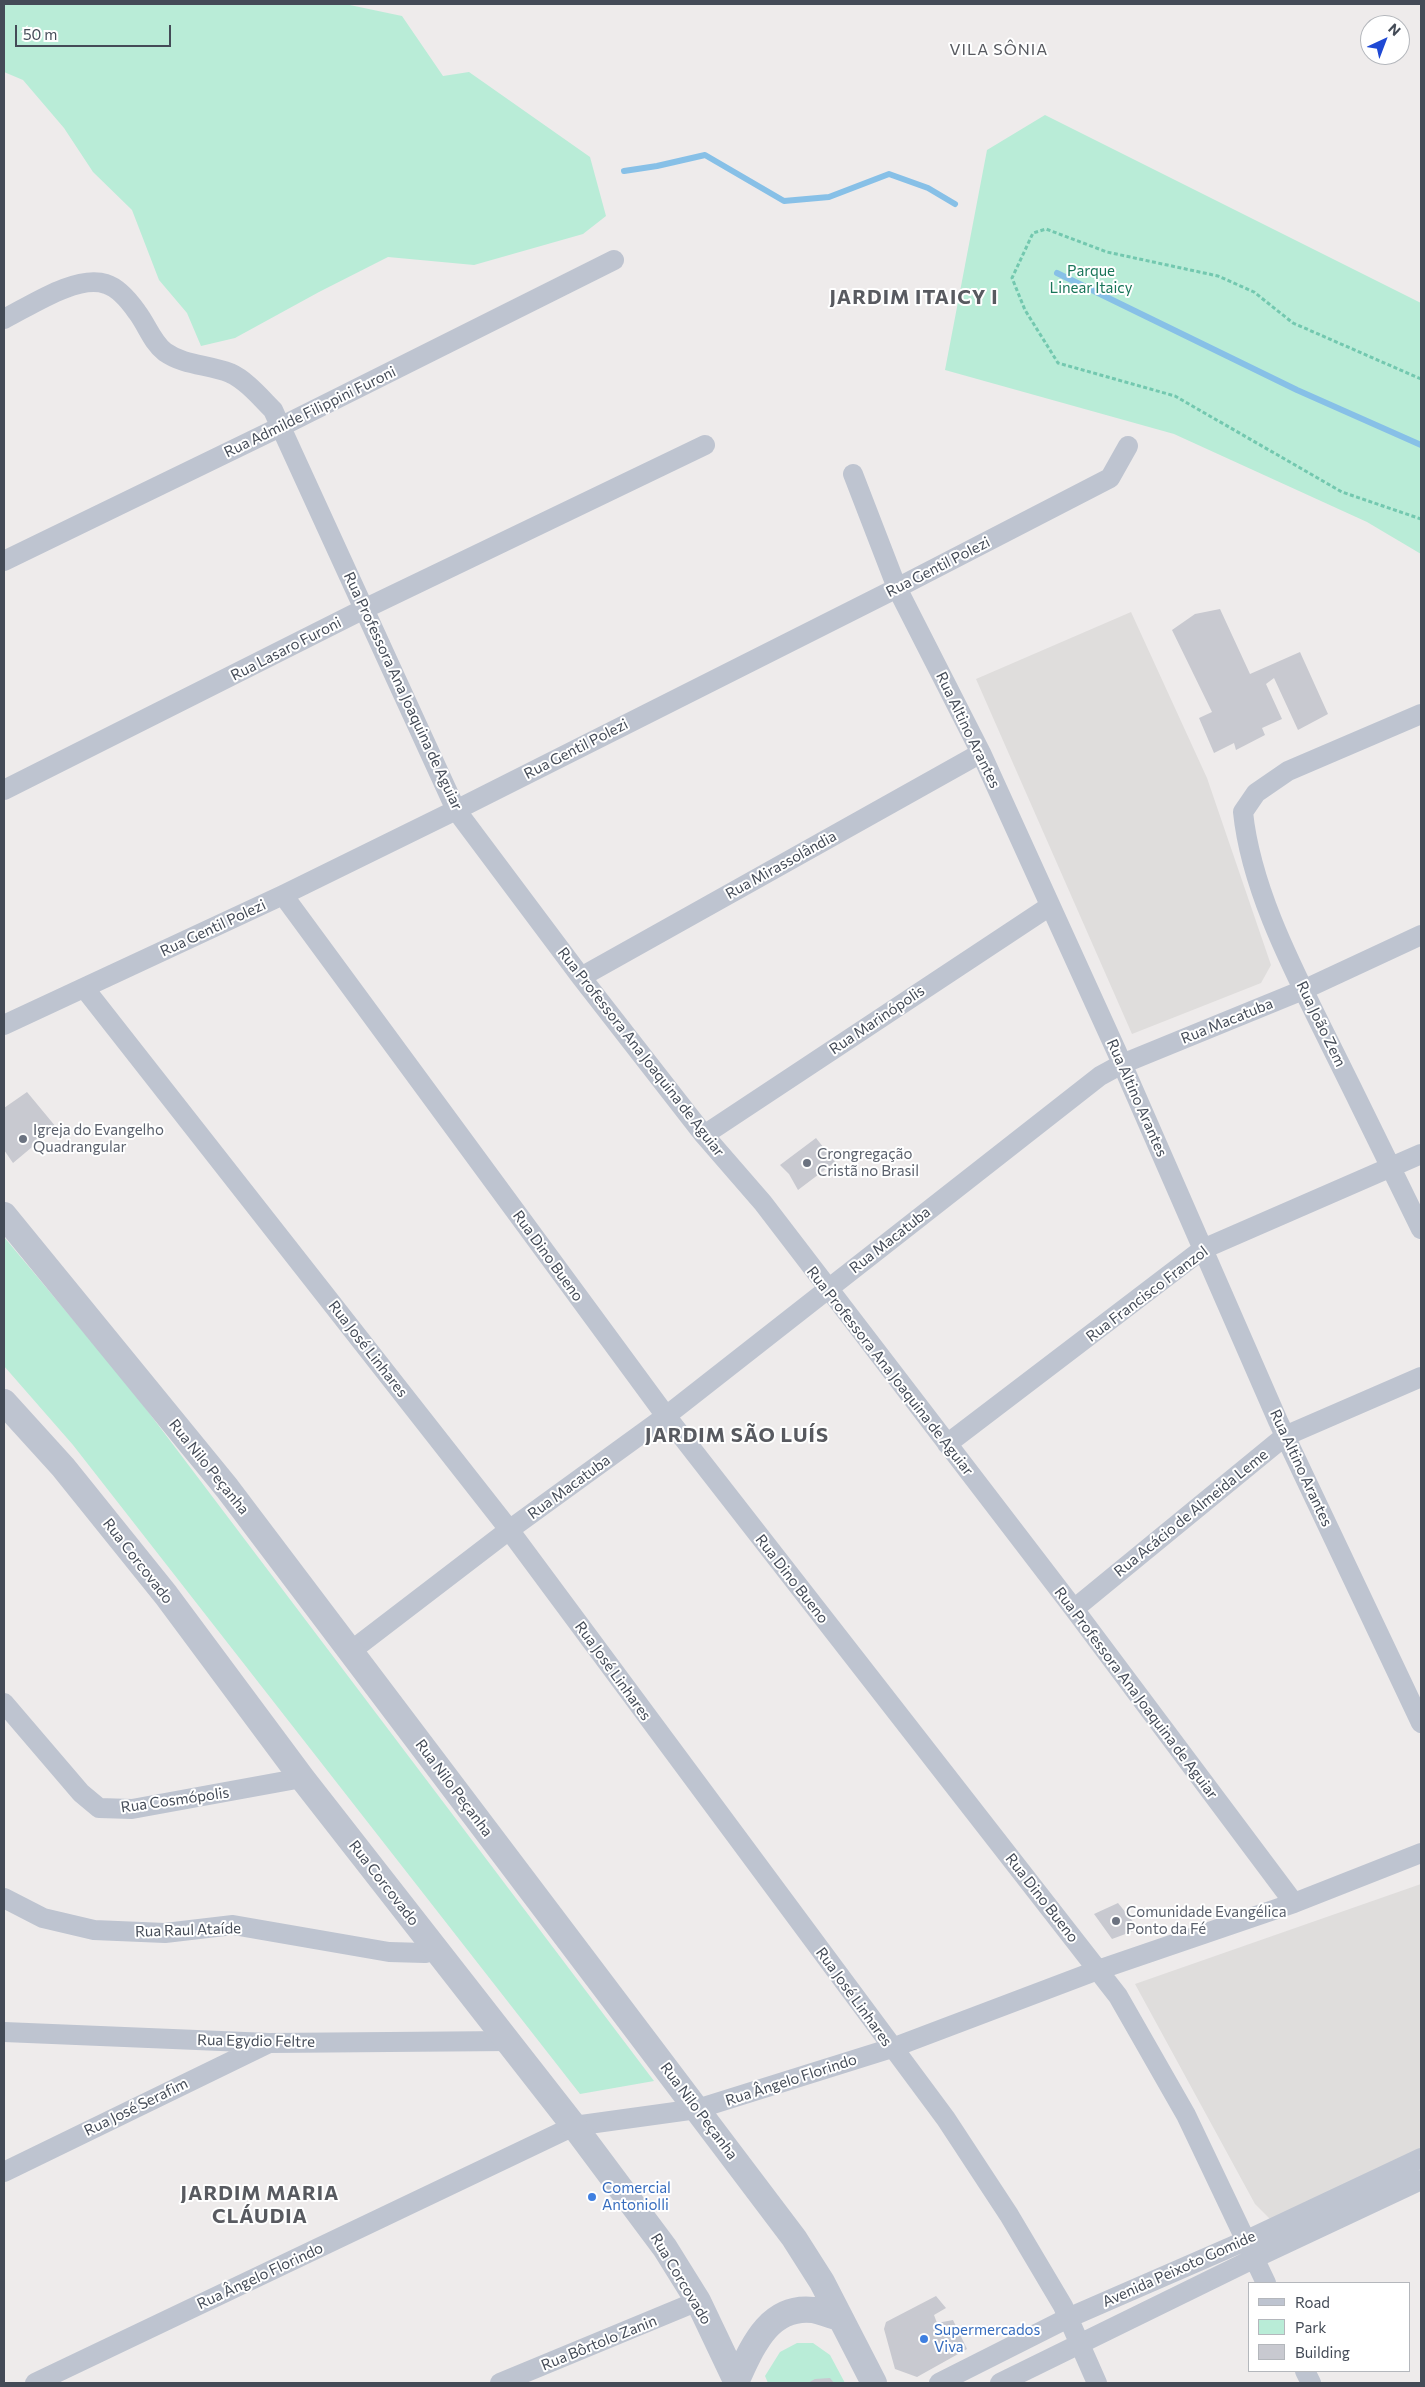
<!DOCTYPE html>
<meta charset="utf-8">
<style>
body{margin:0}
#map{position:relative;width:1425px;height:2387px;overflow:hidden;background:#eeebeb;font-family:Commissioner,sans-serif}
canvas{display:block}
.frame{position:absolute;inset:0;border:5px solid #444b57;pointer-events:none}
.legend{position:absolute;left:1248px;top:2282px;width:162px;height:90px;box-sizing:border-box;background:#fff;border:1px solid #b4b7bc;margin:0;padding:6px 9px;list-style:none;font-size:15px;color:#444b57}
.legend li{display:flex;align-items:center;gap:10px;height:25px}
.legend b{width:25px;border:1px solid #b4b7bc}
.north{position:absolute;left:1360px;top:15px;width:50px;height:50px;box-sizing:border-box;background:#fff;border:1px solid #b4b7bc;border-radius:50%;rotate:43deg;font-size:14px;font-weight:700;line-height:20px;text-align:center;color:#444b57}
.north::after{content:'';display:block;margin:auto;width:18px;height:22px;background:#1f49d4;clip-path:polygon(50% 0,100% 100%,50% 72%,0 100%)}
.scale{position:absolute;left:15px;top:25px;width:156px;height:22px;box-sizing:border-box;border:2px solid #444b57;border-top:0;padding-left:6px;font-size:15px;line-height:18px;white-space:nowrap;color:#444b57;-webkit-text-stroke:4px #fff;paint-order:stroke}
</style>
<div id="map">
<canvas width="1425" height="2387"></canvas>
<div class="frame"></div>
<ul class="legend">
<li><b style="height:6px;background:#bec4d0"></b>Road</li>
<li><b style="height:14px;background:#b9ecd7"></b>Park</li>
<li><b style="height:14px;background:#c8c9d0"></b>Building</li>
</ul>
<div class="north">N</div>
<div class="scale">50 m</div>
</div>
<script>
const ctx = document.querySelector('canvas').getContext('2d');
ctx.lineJoin = 'round';
function fill(path, color) { ctx.fillStyle = color; ctx.fill(path, 'evenodd'); }
function stroke(path, color, width, dash) { ctx.strokeStyle = color; ctx.lineWidth = width; ctx.lineCap = dash ? 'butt' : 'round'; ctx.setLineDash(dash || []); ctx.stroke(path); }
function drawText(font, color, halo, rows, align = 'center') {
  ctx.font = font + ' Commissioner,sans-serif'; ctx.lineWidth = 4; ctx.setLineDash([]); ctx.textBaseline = 'middle'; ctx.strokeStyle = halo; ctx.fillStyle = color; for (const [text, x, y, turn = 0] of rows) {
    ctx.save(); ctx.translate(x, y); ctx.rotate((+turn || 0) * Math.PI / 180); ctx.textAlign = isNaN(turn) ? turn : align; if (halo) ctx.strokeText(text, 0, 0); ctx.fillText(text, 0, 0); ctx.restore();
  }
}
fill(new Path2D(`
 M1131,612L1207,778L1271,965L1261,983L1132,1034L976,679Z
 M1421,1884V2149L1273,2222L1255,2204L1135,1984Z`), '#dfdddc');
fill(new Path2D(`
 M4,4H345L402,16L443,76L469,72L590,157L606,216L583,234L474,265L388,257L319,292L235,338L201,346L187,313L159,280L132,210L93,172L64,128L23,80L4,72Z
 M1045,115L1421,303V554L1367,522L1174,434L945,370L987,150Z
 M4,1237L131,1389L654,2081L580,2094L73,1445L4,1366Z
 M797,2343H813L830,2355L845,2383H768L765,2376L780,2352Z`), '#b9ecd7');
stroke(new Path2D(`
 M624,171L657,166L705,155L784,201L829,197L889,174L928,188L955,204
 M1057,273L1297,390L1421,445`), '#87c0e7', 6);
fill(new Path2D(`
 M1220,609L1250,674L1300,652L1328,714L1298,730L1274,678L1266,684L1282,719L1262,728L1265,735L1236,750L1234,743L1214,753L1199,718L1212,712L1172,630L1195,614Z
 M27,1092L56,1127L13,1163L4,1150V1108Z
 M816,1138L835,1162L798,1190L789,1174L780,1165Z
 M1118,1903L1139,1929L1112,1939L1094,1914Z
 M936,2296L946,2308L934,2315L937,2323L953,2320L967,2349L917,2377L895,2369L884,2329L886,2322Z
 M830,2378L834,2383H808L815,2379Z`), '#c8c9d0');
stroke(new Path2D(`
 M1421,379L1293,323L1254,292L1218,276L1107,252L1046,229L1033,233L1012,278L1025,310L1058,363L1175,396L1342,492L1421,519`), '#73c8af', 3, [4, 2.5]);
stroke(new Path2D(`
 M4,319C30,306 77,274 106,284C119,288 130,302 137,312C147,325 152,342 165,352C185,366 208,364 230,373C246,380 261,398 273,410L456,810L581,977L704,1135L763,1203L1074,1609L1294,1903
 M853,474L897,588L981,753L1116,1050L1278,1421L1421,1723
 M4,561L282,426L614,260
 M1421,714L1288,771L1256,793L1243,812C1251,890 1294,971 1329,1042C1360,1104 1390,1166 1421,1229
 M4,790L364,609L705,445
 M283,895L666,1416L1118,1996L1186,2115L1266,2283
 M581,977L981,753
 M85,989L504,1523L946,2119L1009,2215L1063,2306L1097,2383
 M4,1025L283,895L456,810L897,588L1110,478L1128,446
 M704,1135L1050,906
 M947,1444L1203,1249L1421,1154
 M1074,1609L1285,1436L1421,1377
 M351,1651L509,1530L666,1416L1100,1076L1122,1064L1303,990L1421,935
 M4,1703L81,1793L99,1808L132,1809L302,1778
 M4,1898L43,1918L94,1930L165,1933L233,1925L389,1952L425,1953L436,1950
 M4,2032L269,2043L509,2041
 M4,2172L267,2044
 M1305,2371L1311,2383
 M35,2383L574,2126L697,2109L892,2048L1098,1970L1294,1903L1421,1853
 M500,2383L698,2301
 M939,2383L1068,2318L1247,2240L1421,2158
 M1000,2383L1255,2258L1421,2180`), '#bec4d0', 20);
stroke(new Path2D(`
 M4,1215L227,1488L794,2238L822,2282L874,2383
 M4,1402L63,1467L166,1595L302,1778L574,2126L665,2248L698,2301L737,2383
 M736,2382C752,2348 768,2305 813,2310C822,2312 831,2316 840,2318`), '#bec4d0', 26);
for (const [x, y, r, color] of [
 [23,1139,5,"#6b7280"],
 [807,1163,5,"#6b7280"],
 [1116,1921,5,"#6b7280"],
 [592,2197,5,"#3f7fe0"],
 [924,2339,5,"#3f7fe0"]
]) { const dot = new Path2D(); dot.arc(x, y, r, 0, 2 * Math.PI); ctx.fillStyle = color; ctx.fill(dot); stroke(dot, '#fff', 2); }
drawText('15px', '#197559', '#fff', [
 ["Parque",1091,271],
 ["Linear Itaicy",1091,288]
]);
drawText('15px', '#444b57', '#fff', [
 ["Rua Admilde Filippini Furoni",310,412,-26],
 ["Rua Gentil Polezi",938,567,-27],
 ["Rua Lasaro Furoni",286,649,-27],
 ["Rua Professora Ana Joaquina de Aguiar",403,691,65],
 ["Rua Altino Arantes",968,730,64],
 ["Rua Gentil Polezi",576,749,-27],
 ["Rua Mirassolândia",781,865,-29],
 ["Rua Gentil Polezi",213,928,-25],
 ["Rua Marinópolis",877,1020,-34],
 ["Rua Macatuba",1227,1021,-22],
 ["Rua João Zem",1321,1024,64],
 ["Rua Professora Ana Joaquina de Aguiar",641,1052,52],
 ["Rua Altino Arantes",1137,1098,66],
 ["Rua Macatuba",890,1240,-38],
 ["Rua Dino Bueno",548,1256,54],
 ["Rua Francisco Franzol",1147,1294,-37],
 ["Rua José Linhares",368,1349,52],
 ["Rua Professora Ana Joaquina de Aguiar",890,1371,52],
 ["Rua Nilo Peçanha",209,1467,51],
 ["Rua Altino Arantes",1301,1468,65],
 ["Rua Macatuba",569,1487,-36],
 ["Rua Acácio de Almeida Leme",1191,1513,-39],
 ["Rua Corcovado",138,1561,52],
 ["Rua Dino Bueno",792,1579,52],
 ["Rua José Linhares",613,1671,54],
 ["Rua Professora Ana Joaquina de Aguiar",1136,1693,53],
 ["Rua Nilo Peçanha",454,1788,53],
 ["Rua Cosmópolis",175,1800,-8],
 ["Rua Corcovado",384,1883,52],
 ["Rua Dino Bueno",1042,1898,52],
 ["Rua Raul Ataíde",188,1930,-2],
 ["Rua José Linhares",854,1997,54],
 ["Rua Egydio Feltre",256,2041,1],
 ["Rua Ângelo Florindo",791,2080,-18],
 ["Rua José Serafim",136,2107,-26],
 ["Rua Nilo Peçanha",699,2111,53],
 ["Avenida Peixoto Gomide",1179,2269,-24],
 ["Rua Ângelo Florindo",260,2276,-25],
 ["Rua Corcovado",681,2279,59],
 ["Rua Bôrtolo Zanin",599,2343,-22]
]);
drawText('15px', '#5b616d', '#fff', [
 ["Igreja do Evangelho",33,1130],
 ["Quadrangular",33,1147],
 ["Crongregação",817,1154],
 ["Cristã no Brasil",817,1171],
 ["Comunidade Evangélica",1126,1912],
 ["Ponto da Fé",1126,1929]
], 'left');
drawText('15px', '#366cbe', '#fff', [
 ["Comercial",602,2188],
 ["Antoniolli",602,2205],
 ["Supermercados",934,2330],
 ["Viva",934,2347]
], 'left');
ctx.letterSpacing = '1px';
drawText('16px', '#585a60', '#fff', [
 ["VILA SÔNIA",999,50]
]);
ctx.letterSpacing = '0px';
ctx.letterSpacing = '1px';
drawText('bold 20px', '#585a60', '#fff', [
 ["JARDIM ITAICY I",914,297],
 ["JARDIM SÃO LUÍS",737,1435],
 ["JARDIM MARIA",260,2193],
 ["CLÁUDIA",260,2216]
]);
ctx.letterSpacing = '0px';
</script>
